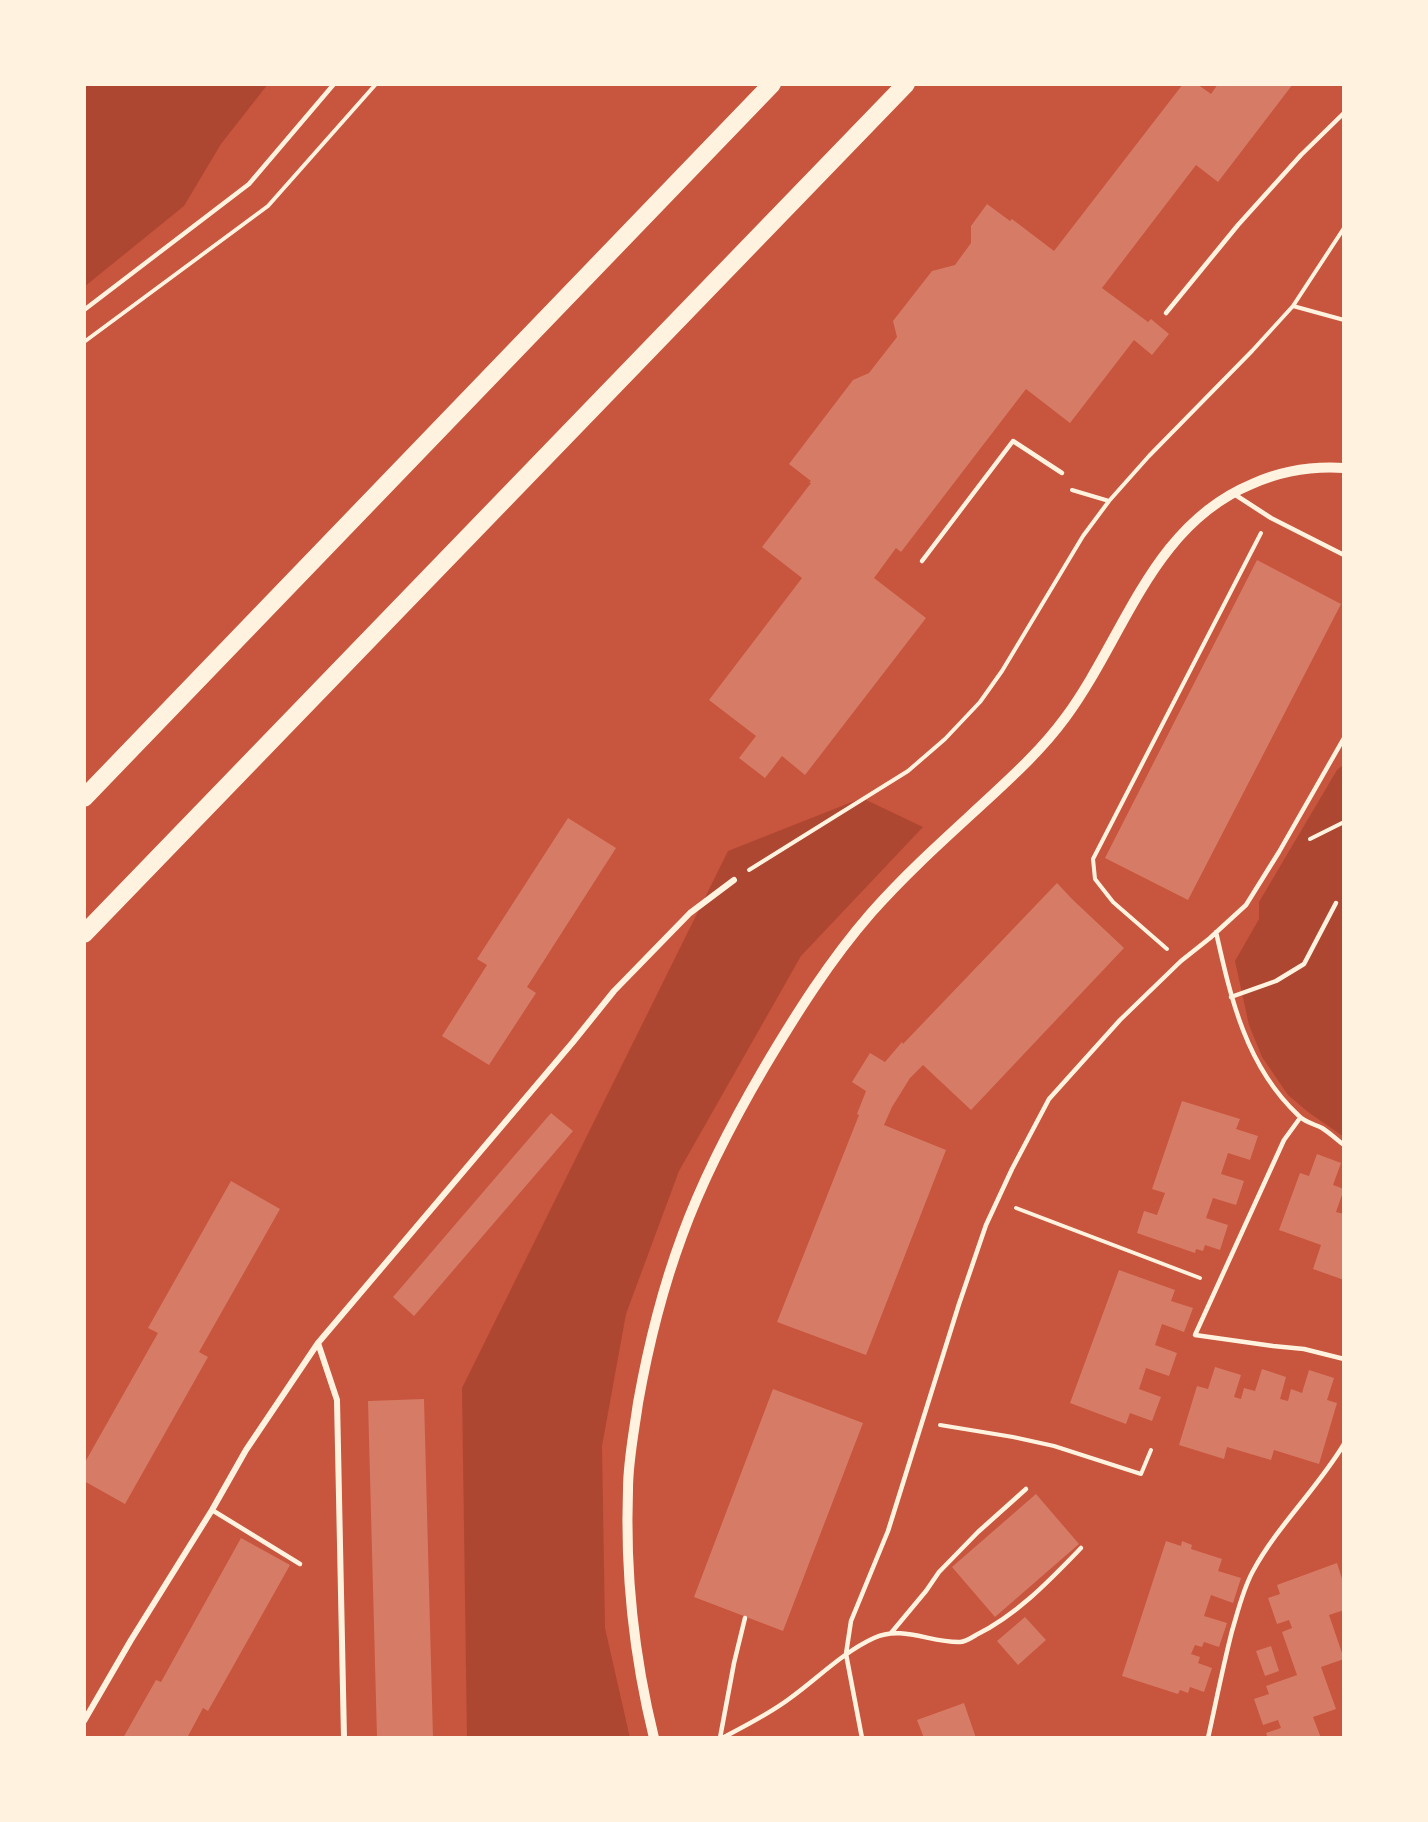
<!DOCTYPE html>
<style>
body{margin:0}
#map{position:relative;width:1428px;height:1822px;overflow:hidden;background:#c8553d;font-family:"Fira Sans Condensed",sans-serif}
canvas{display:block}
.frame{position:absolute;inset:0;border:86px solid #fff3e0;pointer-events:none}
</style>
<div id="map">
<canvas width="1428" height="1822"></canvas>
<div class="frame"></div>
</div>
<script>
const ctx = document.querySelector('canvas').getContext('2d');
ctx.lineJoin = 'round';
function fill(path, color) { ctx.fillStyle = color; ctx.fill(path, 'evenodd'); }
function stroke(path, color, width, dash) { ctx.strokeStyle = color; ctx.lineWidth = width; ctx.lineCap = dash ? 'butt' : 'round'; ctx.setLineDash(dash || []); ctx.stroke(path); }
fill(new Path2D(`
 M84,84H268L221,144L184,206L84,287Z
 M1344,764V1137L1308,1112L1288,1095L1262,1057L1249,1025L1235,961L1259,919V902L1337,770Z
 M862,798L923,827L801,956L679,1171L626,1314L602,1446L605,1628L630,1738H467L462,1388L728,851Z`), '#ae4732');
fill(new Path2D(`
 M1183,84H1197L1211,94L1218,84H1293L1218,182L1196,165L1102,288L1148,322L1151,319L1169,334L1152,355L1134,340L1070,423L1026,389L901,552L896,548L874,578L926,618L805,775L782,756L765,778L739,758L756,736L709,700L802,578L762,547L811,483H809L811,481L789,464L853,380L869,373L897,337L893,321L932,271L955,265L971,243V226L987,204L1010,221L1012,219L1054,251Z
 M1257,560L1341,604L1188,900L1105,858Z
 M568,818L616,848L527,987L536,993L489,1065L442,1036L487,965L477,959Z
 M1057,883L1072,899L1124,948L971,1110L923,1065L910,1078L892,1107L884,1125L946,1150L866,1355L777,1322L859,1115L857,1114L866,1091L852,1082L870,1053L885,1062L902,1042L903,1044Z
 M1182,1101L1240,1119L1236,1129L1258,1136L1250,1160L1228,1153L1221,1174L1244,1181L1236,1205L1213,1198L1206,1218L1228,1225L1220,1250L1205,1245L1203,1251L1196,1249L1195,1253L1137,1233L1144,1211L1157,1215L1165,1193L1152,1189Z
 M551,1113L573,1131L414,1316L393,1297Z
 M1317,1154L1341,1163L1333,1185L1344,1189L1336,1212L1344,1214V1280L1313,1269L1321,1245L1279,1230L1300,1173L1309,1176Z
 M231,1181L280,1209L199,1352L208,1357L125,1504L84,1481V1464L158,1333L148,1328Z
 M1119,1270L1175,1290L1171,1301L1193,1308L1184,1332L1162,1324L1155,1345L1177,1353L1169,1376L1146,1368L1139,1389L1161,1397L1152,1421L1130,1413L1126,1424L1070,1403Z
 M1215,1367L1241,1375L1234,1397L1241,1399L1244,1388L1255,1391L1262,1369L1286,1377L1280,1399L1288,1401L1291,1389L1302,1393L1309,1370L1334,1378L1327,1400L1337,1403L1319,1464L1274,1450L1271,1460L1227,1447L1224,1459L1179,1445L1197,1386L1208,1389Z
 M773,1389L863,1423L783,1631L694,1597Z
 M424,1399L433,1738H377L368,1401Z
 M1036,1494L1079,1544L995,1617L952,1567Z
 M241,1538L290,1565L208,1711L203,1708L187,1738H123L156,1680L161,1682Z
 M1166,1541L1181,1546L1182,1541L1192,1545L1191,1549L1222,1559L1218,1571L1241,1578L1233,1603L1211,1595L1204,1616L1227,1623L1219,1647L1204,1642L1202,1647L1195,1645L1191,1654L1200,1657L1198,1663L1212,1668L1204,1692L1190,1687L1188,1693L1180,1690L1178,1694L1122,1676Z
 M1337,1563L1344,1585V1610L1329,1615L1344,1659L1321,1667L1336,1709L1313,1717L1321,1738H1268L1266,1733L1281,1728L1278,1720L1263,1725L1254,1699L1269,1694L1266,1686L1297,1675L1282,1632L1292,1628L1289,1620L1277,1624L1268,1598L1280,1594L1277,1585Z
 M1025,1617L1046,1640L1018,1665L997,1641Z
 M1271,1646L1279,1671L1265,1676L1256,1651Z
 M964,1703L976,1738H924L917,1720Z`), '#d67c66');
stroke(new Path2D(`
 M1293,306L1344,320
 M84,342L268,206L376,84
 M1072,490L1109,501
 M1310,839L1344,822
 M749,870L908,771L945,739L980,702L1002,671L1083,536L1109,501L1149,456L1252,351L1293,306L1344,228
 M1167,949L1113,902L1095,879L1093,859L1261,533
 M1016,1208L1200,1278
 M940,1425L1013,1437L1054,1446L1141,1474L1151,1450`), '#fff3e0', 4);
stroke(new Path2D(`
 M84,310L249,184L334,84
 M1166,313L1238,225L1301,155L1344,113
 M1234,494L1271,518L1344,555
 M922,561L1013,441L1062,473
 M1216,932C1231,999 1246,1066 1298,1115C1304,1122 1314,1124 1322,1128C1330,1133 1337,1140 1344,1145
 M1231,997L1276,981L1304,964L1336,903
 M1300,1118L1284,1140L1195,1335L1273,1346L1304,1349L1344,1359
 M212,1510L300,1564
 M891,1633L926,1591L939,1572L978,1532L1026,1489
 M720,1738L734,1663L745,1618
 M722,1738C745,1726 769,1714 789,1699C817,1679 843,1652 874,1638C902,1625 931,1643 960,1642C965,1642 971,1638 976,1635C1017,1615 1050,1580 1081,1548
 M862,1738L846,1654L851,1621L888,1531L959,1304L986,1225L1012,1169L1049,1099L1120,1020L1181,961L1210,938L1246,905L1279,852L1344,738
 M1208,1738C1216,1702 1223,1666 1232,1631C1238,1611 1243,1589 1253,1571C1278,1525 1317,1489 1344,1444`), '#fff3e0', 4.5);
stroke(new Path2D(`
 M318,1343L337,1400L344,1738
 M84,1721L131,1640L212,1510L246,1450L318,1343L573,1042L614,991L690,913L734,880`), '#fff3e0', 6);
stroke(new Path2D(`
 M654,1738C634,1657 625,1573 628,1489C628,1461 634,1432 638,1403C648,1347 662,1290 682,1236C703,1178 733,1121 764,1068C796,1014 830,960 871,913C908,871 949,835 989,798C1016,773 1043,748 1065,718C1125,637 1151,526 1252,484C1281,471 1312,466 1344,468`), '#fff3e0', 10);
stroke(new Path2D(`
 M84,798L772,84
 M84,934L906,84`), '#fff3e0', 18);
</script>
